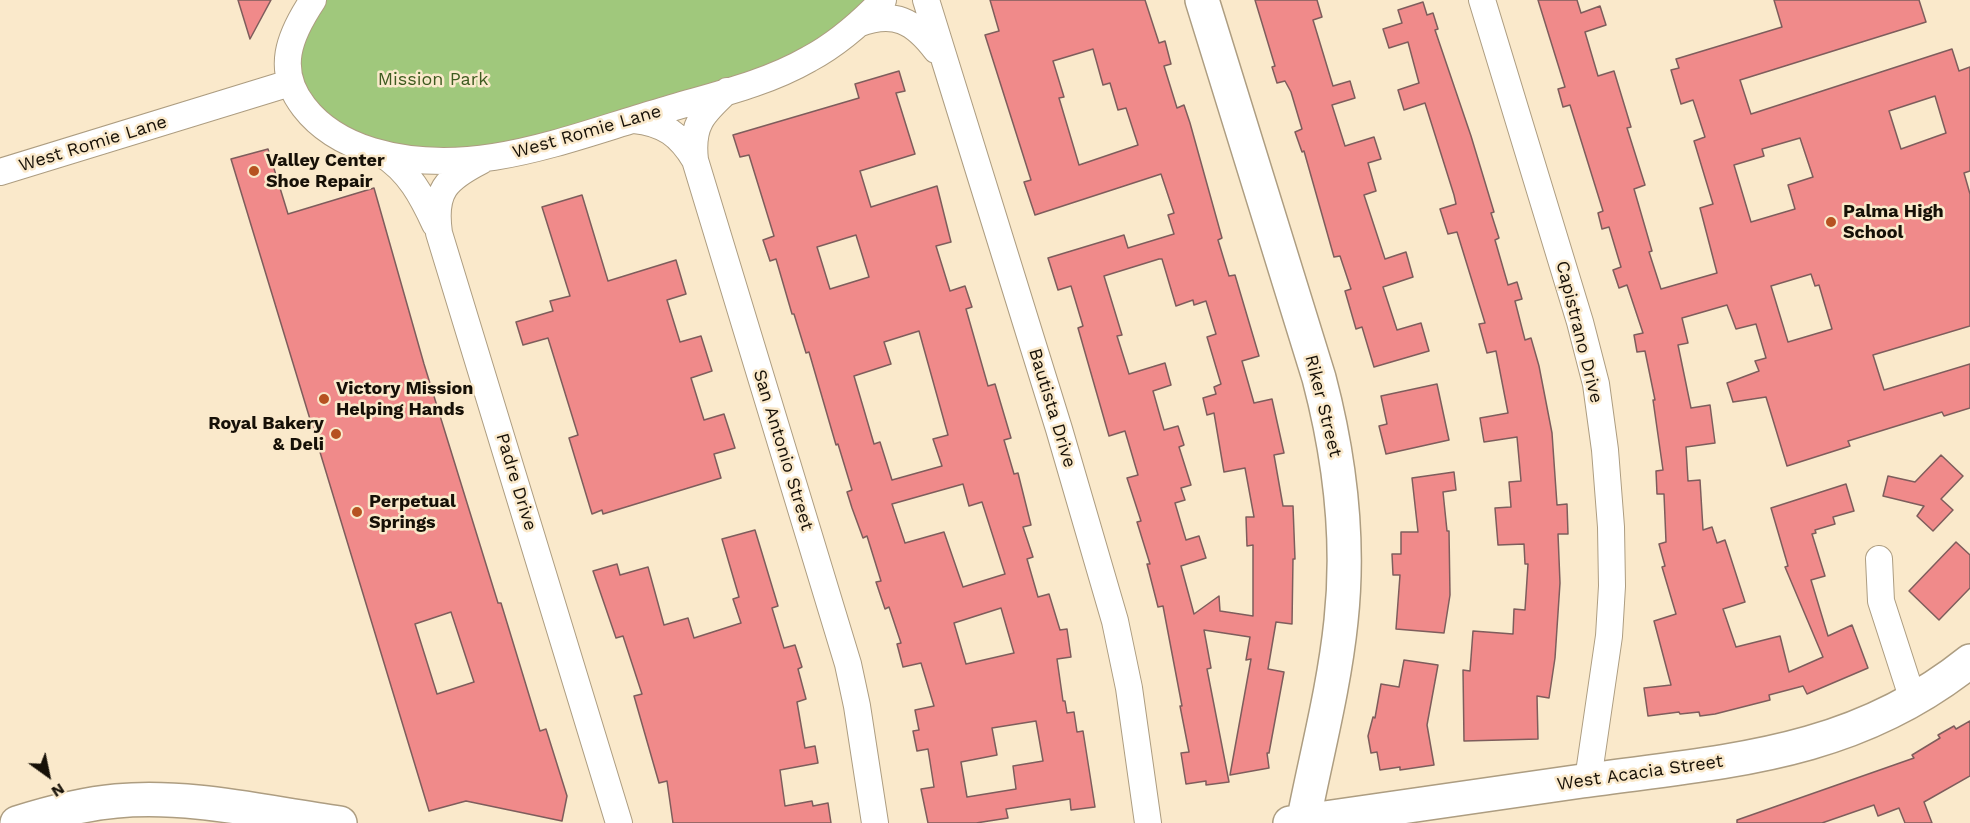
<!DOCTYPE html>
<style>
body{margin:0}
#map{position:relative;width:1970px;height:823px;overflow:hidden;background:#fae9cb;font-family:"Work Sans",sans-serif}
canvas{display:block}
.north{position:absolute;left:18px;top:745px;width:60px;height:60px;-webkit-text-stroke:4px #fae9cb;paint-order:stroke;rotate:147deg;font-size:16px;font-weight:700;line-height:24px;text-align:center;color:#161007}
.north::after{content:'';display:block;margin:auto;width:21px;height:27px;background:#161007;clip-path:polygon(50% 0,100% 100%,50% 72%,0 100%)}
</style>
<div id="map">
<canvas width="1970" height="823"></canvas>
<div class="north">N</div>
</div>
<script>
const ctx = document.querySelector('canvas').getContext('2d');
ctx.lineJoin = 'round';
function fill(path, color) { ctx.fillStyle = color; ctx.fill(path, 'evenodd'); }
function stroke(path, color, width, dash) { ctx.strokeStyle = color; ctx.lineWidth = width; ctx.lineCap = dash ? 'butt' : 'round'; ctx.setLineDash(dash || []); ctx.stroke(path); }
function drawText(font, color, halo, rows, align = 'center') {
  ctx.font = font + ' "Work Sans",sans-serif'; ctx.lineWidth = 5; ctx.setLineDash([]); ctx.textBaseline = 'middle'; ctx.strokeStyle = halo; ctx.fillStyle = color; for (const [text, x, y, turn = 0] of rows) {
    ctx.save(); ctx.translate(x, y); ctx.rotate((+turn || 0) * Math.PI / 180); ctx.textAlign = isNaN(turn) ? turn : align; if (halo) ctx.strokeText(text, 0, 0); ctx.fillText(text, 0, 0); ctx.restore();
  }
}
fill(new Path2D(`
 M313,0H883L834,43L524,152L416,160L309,113L293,37Z`), '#a0c87c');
const building = new Path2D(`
 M238,0H271L250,39Z
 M990,0H1145L1159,43L1165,41L1171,64L1164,66L1177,108L1184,105L1190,123L1222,238L1218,240L1229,276L1235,275L1259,356L1242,361L1254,403L1272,399L1284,453L1274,455L1283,506H1293L1295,559H1293L1292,624L1276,622L1268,669L1284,672L1269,753H1267L1269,768L1230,775L1251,659L1246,660L1250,637L1204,630L1211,668L1207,669L1229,782L1206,785V781L1186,784L1181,753L1189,752L1180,706H1182L1163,606L1158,607L1147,564H1150L1137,522L1141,521L1127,478L1138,475L1125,431L1109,436L1078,328L1083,326L1071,286L1058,290L1048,258L1124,235L1128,248L1174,234L1168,215L1174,213L1161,174L1035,215L1024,182L1031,180L985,35L999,31ZM1093,49L1103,85L1110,83L1118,110L1126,108L1138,145L1079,165L1059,98L1064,97L1053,61ZM1159,259H1162L1176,306L1193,300L1194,305L1206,301L1216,334L1207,337L1221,384L1214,387L1216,394L1203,398L1207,415L1214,413L1224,472L1245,468L1254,517H1246L1247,546L1253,545V616L1220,611L1219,596L1194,614L1181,566L1206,558L1199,536L1186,540L1175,503L1185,500L1181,488L1191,485L1179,447L1184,445L1178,426L1164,430L1153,391L1171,385L1165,363L1129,374L1117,336L1122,335L1104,276Z
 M1255,0H1317L1322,17L1313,20L1333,86L1350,81L1355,98L1332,105L1345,146L1374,137L1381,159L1368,163L1376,191L1364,195L1385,259L1406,252L1413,277L1383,287L1397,330L1421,323L1429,351L1374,367L1362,327L1356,329L1345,291L1351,289L1340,256L1334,257L1304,151L1302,152L1295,132L1302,129L1291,92L1285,81L1277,83L1272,67L1275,66Z
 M1538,0H1577L1581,13L1600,6L1606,25L1585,32L1598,76L1614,71L1631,127L1627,128L1645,185L1634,189L1652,251L1649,252L1661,289L1717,273L1700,208L1713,204L1694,141L1705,137L1693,100L1681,104L1671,70L1679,68L1676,59L1782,27L1774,0H1919L1926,22L1740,80L1751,114L1952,49L1959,71L1970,67V171L1964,173L1970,194V326L1873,355L1884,390L1970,364V408L1944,416L1942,412L1848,441L1850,446L1787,466L1766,397L1733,402L1727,383L1759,371L1755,361L1766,358L1756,324L1736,329L1727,305L1682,318L1688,343L1678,345L1691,408L1710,405L1715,443L1686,447L1688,481L1700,480L1703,530L1712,527L1717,543L1725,540L1745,602L1723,609L1736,647L1780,636L1789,672L1823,657L1785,567L1788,566L1771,508L1846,484L1854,511L1833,517L1835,524L1815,530L1816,533L1812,534L1825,576L1811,580L1828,636L1852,625L1868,668L1807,694L1803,686L1769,695L1770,700L1715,714L1700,716L1699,712L1680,714L1679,712L1648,716L1644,688L1671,685L1654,621L1676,614L1662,567L1665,566L1659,544L1666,542L1664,494H1657L1656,471L1663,470L1653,400H1655L1645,351L1637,352L1634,335L1643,333L1627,285L1619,288L1613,270L1621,267L1609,227L1602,229L1598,213L1603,211L1570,105L1563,107L1558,89L1565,87ZM1935,96L1946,133L1901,149L1889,111ZM1800,138L1813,177L1788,185L1795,209L1751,222L1734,165L1764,156L1762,149ZM1811,274L1815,286L1819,285L1832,329L1788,342L1771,286Z
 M1423,2L1427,15L1433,13L1438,29L1435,30L1471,136L1494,212L1491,213L1499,238L1495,240L1508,285L1517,282L1522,299L1515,301L1525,340L1531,338L1539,366L1552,433L1557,505L1567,504L1568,534H1558L1560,583L1555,658L1549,698L1537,696L1538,739L1464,741L1463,670L1470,671L1473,631L1513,634L1514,609L1525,610L1528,564H1525L1524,544L1498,545L1495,508L1511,507L1509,482L1521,481L1517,437L1484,442L1480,418L1508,413L1496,351L1487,353L1479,324L1485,323L1457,232L1448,234L1440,209L1456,204L1454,195L1425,103L1404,110L1398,90L1419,83L1408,42L1389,48L1383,29L1402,23L1398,10Z
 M899,71L905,91L896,93L915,154L860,171L871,207L937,186L951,242L936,246L950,291L965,286L972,307L966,309L988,386L995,384L1011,438L1004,440L1014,474L1018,473L1031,525L1023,527L1033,557L1027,559L1038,597L1049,594L1060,630L1067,629L1071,657L1057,659L1063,701H1065L1067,713L1074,712L1077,732L1083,731L1095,807L1071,810L1070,799L1006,809L1008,818L976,823H928L921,789L934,787L928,749L917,751L913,731L919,730L915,710L934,706L921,663L903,667L897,644L901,643L889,607L885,609L876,582L881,581L867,536L863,538L852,508L847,492L852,490L838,444L836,445L809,352L806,353L794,314H792L776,259L770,261L763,240L774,236L749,155L740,157L733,135L859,98L855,84ZM856,235L869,277L830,289L817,247ZM919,331L948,435L933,439L942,466L892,480L880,442L874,444L854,376L891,364L884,342ZM963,484L969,506L982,502L1005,574L963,587L944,532L905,543L892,504ZM1001,608L1014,653L966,664L954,623ZM1036,721L1043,761L1013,766L1016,789L967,797L961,762L997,755L992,728Z
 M268,149L288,214L374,188L424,364L498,603H501L540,731L546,729L567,796L562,821L466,801L429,811L231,159ZM451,612L474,682L437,694L415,624Z
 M582,195L608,281L676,260L686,294L667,300L680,342L701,336L712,371L691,378L704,420L724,414L735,448L714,454L721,478L603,514L602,510L592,514L569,438L578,435L548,338L523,345L516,322L553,311L550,301L570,296L542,207Z
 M1437,384L1449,440L1386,454L1379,426L1387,424L1381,396Z
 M1941,455L1963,476L1941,499L1953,510L1933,531L1917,516L1924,506L1883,496L1888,476L1915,482Z
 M1454,472L1456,490L1443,492L1447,531H1449L1450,595L1444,633L1396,629L1400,575H1393L1392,554H1401V532H1418L1412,478Z
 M755,530L778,606L772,608L784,648L795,645L802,667L798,669L806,699L797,702L805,748L815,746L818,763L780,770L785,806L812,801L813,806L828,803L831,823H673L667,781L659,783L634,696L642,694L623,636L616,638L593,571L617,564L620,575L648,567L664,625L688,618L694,638L741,623L733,599L739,597L722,539Z
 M1956,542L1970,555V588L1939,620L1909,591Z
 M1404,660L1438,665L1427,725L1434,765L1400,770V767L1380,770L1377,752L1371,753L1368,736L1373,717L1375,718L1381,684L1399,687Z
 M1970,721V776L1924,802L1932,823H1905L1899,808L1878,816L1874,805L1822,823H1737V820L1914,758L1912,755L1940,738L1938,735L1954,726L1956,729Z`);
fill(building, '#f08a8a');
stroke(building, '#7e5d5c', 1.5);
const street = new Path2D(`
 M313,0C289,36 275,70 304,107C321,129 346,143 372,151C469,180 563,140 655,113C706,97 762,86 809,59C837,44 861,23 883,0
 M926,0L1059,429L1115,621L1129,688L1148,823
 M1482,0L1580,322L1596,384L1605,450L1611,527L1612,586L1609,636L1588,780
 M858,24C894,10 914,21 936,50
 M727,91C702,114 691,125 695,160L848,664L857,706L875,823
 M634,120C664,123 680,135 695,160
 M382,154C409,171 422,196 435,224
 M481,161C446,179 433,191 439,233L619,823
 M0,172L290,83
 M1879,559L1881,601L1913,700`);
const secondary = new Path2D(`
 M1202,0L1319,378C1340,458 1350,538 1341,621C1334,689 1316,756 1303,823
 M17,823C49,813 82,804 116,801C190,794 266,813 340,823
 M1290,823C1388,809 1485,795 1582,781C1725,761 1852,756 1970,661`);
stroke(street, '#ad9d81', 28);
stroke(secondary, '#ad9d81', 36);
stroke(street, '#fff', 26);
stroke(secondary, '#fff', 33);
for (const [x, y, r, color] of [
 [254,171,6,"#b65220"],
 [1831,222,6,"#b65220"],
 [324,399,6,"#b65220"],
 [336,434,6,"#b65220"],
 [357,512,6,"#b65220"]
]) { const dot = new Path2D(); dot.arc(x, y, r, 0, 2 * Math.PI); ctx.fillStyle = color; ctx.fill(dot); stroke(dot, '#fae9cb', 2); }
drawText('18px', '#3e5b20', '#fae9cb', [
 ["Mission Park",433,80]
]);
drawText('18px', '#161007', '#fae9cb', [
 ["West Romie Lane",587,132,-16],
 ["West Romie Lane",93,144,-17],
 ["Capistrano Drive",1579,332,76],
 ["Riker Street",1323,406,76],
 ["Bautista Drive",1052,408,73],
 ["San Antonio Street",783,450,73],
 ["Padre Drive",516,482,73],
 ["West Acacia Street",1640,773,-8]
]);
drawText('bold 18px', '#161007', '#fae9cb', [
 ["Valley Center",266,161],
 ["Shoe Repair",266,182],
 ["Palma High",1843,212],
 ["School",1843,233],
 ["Victory Mission",336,389],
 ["Helping Hands",336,410],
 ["Royal Bakery",324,424,"right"],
 ["& Deli",324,445,"right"],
 ["Perpetual",369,502],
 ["Springs",369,523]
], 'left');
</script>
